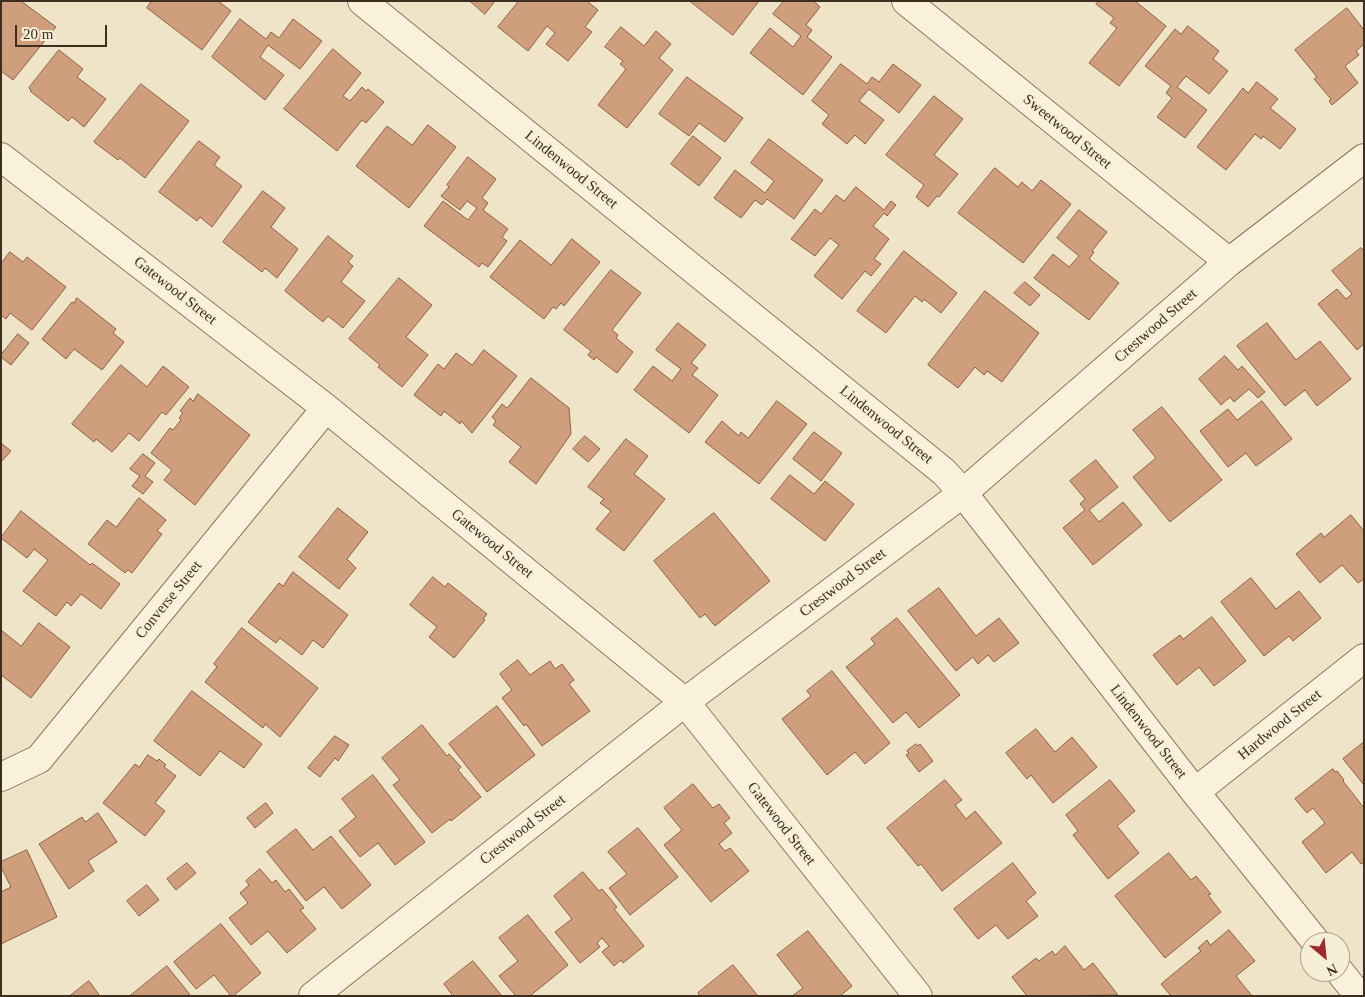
<!DOCTYPE html>
<style>
body{margin:0}
#map{position:relative;width:1365px;height:997px;overflow:hidden;background:#f0e4c8;font-family:Georgia,serif}
canvas{display:block}
.frame{position:absolute;inset:0;border:2px solid #3d2e20;pointer-events:none}
.north{position:absolute;left:1300px;top:932px;width:50px;height:50px;box-sizing:border-box;background:#f7eed8;border:1px solid #ada18e;border-radius:50%;rotate:152deg;font-size:14px;font-weight:700;line-height:20px;text-align:center;color:#3d2e20}
.north::after{content:'';display:block;margin:auto;width:18px;height:22px;background:#9e2a2b;clip-path:polygon(50% 0,100% 100%,50% 72%,0 100%)}
.scale{position:absolute;left:15px;top:25px;width:92px;height:22px;box-sizing:border-box;border:2px solid #3d2e20;border-top:0;padding-left:6px;font-size:15px;line-height:18px;white-space:nowrap;color:#3d2e20;-webkit-text-stroke:4px #f7eed8;paint-order:stroke}
</style>
<div id="map">
<canvas width="1365" height="997"></canvas>
<div class="frame"></div>
<div class="north">N</div>
<div class="scale">20 m</div>
</div>
<script>
const ctx = document.querySelector('canvas').getContext('2d');
ctx.lineJoin = 'round';
function fill(path, color) { ctx.fillStyle = color; ctx.fill(path, 'evenodd'); }
function stroke(path, color, width, dash) { ctx.strokeStyle = color; ctx.lineWidth = width; ctx.lineCap = dash ? 'butt' : 'round'; ctx.setLineDash(dash || []); ctx.stroke(path); }
function drawText(font, color, halo, rows, align = 'center') {
  ctx.font = font + ' Georgia,serif'; ctx.lineWidth = 4.5; ctx.setLineDash([]); ctx.textBaseline = 'middle'; ctx.strokeStyle = halo; ctx.fillStyle = color; for (const [text, x, y, turn = 0] of rows) {
    ctx.save(); ctx.translate(x, y); ctx.rotate((+turn || 0) * Math.PI / 180); ctx.textAlign = isNaN(turn) ? turn : align; if (halo) ctx.strokeText(text, 0, 0); ctx.fillText(text, 0, 0); ctx.restore();
  }
}
const building = new Path2D(`
 M1,1H21L56,27L13,80L1,71Z
 M152,1H218L231,11L202,50L147,8Z
 M470,1H495L485,14Z
 M519,1H587L598,10L585,27L592,32L568,61L546,44L555,33L547,26L528,51L498,27Z
 M690,1H759L733,35Z
 M784,1H814L820,7L806,25L812,30L807,37L832,57L803,95L750,53L770,28L793,47L801,36L773,14Z
 M1099,1H1135L1166,26L1119,86L1089,63L1117,28L1110,23L1114,18L1096,4Z
 M1347,8L1364,30V44L1356,51L1359,55L1345,66L1358,83L1332,105L1329,101L1331,99L1314,79L1317,77L1295,50Z
 M240,19L266,39L271,32L279,38L293,19L322,41L300,69L268,45L260,57L284,75L265,100L212,57Z
 M1188,26L1219,51L1213,59L1228,71L1209,94L1186,76L1177,87L1207,110L1185,138L1157,117L1172,98L1166,93L1171,86L1145,66L1175,29L1181,34Z
 M621,27L644,46L656,31L671,44L659,58L673,70L627,128L598,105L626,69L620,64L623,61L605,47Z
 M333,49L361,73L343,96L350,101L362,87L366,91L368,89L384,102L366,123L362,120L337,151L284,109Z
 M59,50L83,69L77,77L106,99L84,127L72,117L68,121L30,91L31,90L29,88Z
 M841,64L867,84L872,77L879,82L893,64L921,85L899,113L869,89L859,101L884,120L865,144L855,135L847,144L822,124L829,115L812,101Z
 M687,77L743,118L725,142L699,123L689,136L659,114Z
 M1257,82L1278,99L1270,108L1296,129L1280,149L1263,136L1261,139L1255,134L1226,170L1197,147L1243,88L1248,93Z
 M141,84L189,121L145,178L120,158L118,160L94,142Z
 M934,96L963,119L934,155L958,174L939,197L937,196L928,207L916,197L924,185L886,155Z
 M428,125L456,147L409,208L356,166L387,126L412,145Z
 M693,136L721,158L699,186L671,164Z
 M769,139L823,180L794,219L767,199L762,205L755,200L741,218L714,198L735,170L765,193L774,181L751,163Z
 M199,141L220,157L214,165L242,186L212,227L200,217L197,221L159,192Z
 M468,157L496,179L482,198L488,203L483,210L508,229L502,237L507,241L488,267L482,263L479,267L424,226L443,201L468,220L477,208L467,201L460,210L441,196L449,187L447,185Z
 M995,168L1018,187L1022,182L1032,191L1041,180L1071,204L1023,263L958,213Z
 M856,187L884,210L891,201L896,205L887,216L884,213L873,226L889,239L874,259L881,264L871,276L865,271L842,299L814,276L839,245L830,238L815,256L791,239L815,209L821,214L836,195L844,201Z
 M263,191L285,208L271,227L298,249L277,278L265,268L262,272L223,242Z
 M1079,210L1107,232L1092,251L1094,252L1089,259L1119,283L1089,320L1034,278L1053,254L1069,267L1079,256L1057,238Z
 M328,236L353,256L348,262L353,266L341,282L365,301L343,328L328,316L323,322L285,291Z
 M572,239L600,262L564,306L561,303L556,309L553,307L544,319L490,277L520,240L551,265Z
 M1361,248L1364,251V344L1357,350L1318,304L1337,289L1346,299L1352,294L1332,271Z
 M904,251L957,293L941,313L924,299L922,302L915,296L886,333L857,311Z
 M10,252L23,262L27,257L66,287L32,330L10,313L6,319L1,315V264Z
 M611,270L641,293L612,330L618,335L616,338L633,352L617,373L596,357L594,360L588,355L591,351L564,330Z
 M399,278L432,305L406,337L428,355L402,387L378,367L380,365L349,339Z
 M1025,282L1040,295L1030,306L1014,293Z
 M985,291L1039,333L1002,382L987,371L984,375L975,367L958,388L928,365Z
 M77,298L116,329L113,333L124,342L102,370L74,349L66,359L42,339L72,302L74,303Z
 M678,323L706,345L691,363L698,368L692,375L718,395L689,433L634,390L653,366L672,381L681,369L656,350Z
 M1267,323L1296,360L1320,341L1351,379L1317,406L1305,390L1285,406L1237,346Z
 M18,334L29,343L11,365L1,357V355Z
 M484,350L517,376L472,433L461,421L460,424L444,411L441,416L414,395L438,364L444,369L456,353L472,365Z
 M1225,356L1238,370L1242,366L1265,392L1258,398L1249,389L1234,402L1230,397L1221,405L1199,379Z
 M121,365L147,387L163,366L189,387L166,415L162,412L139,441L129,433L112,452L96,439L94,442L72,424Z
 M531,378L569,408L571,434L536,484L509,462L521,447L493,425L496,421L492,417L502,404L507,408Z
 M198,394L250,435L195,505L164,480L172,470L151,453L170,428L173,430L181,420L179,418L183,413L180,411L190,398L193,401Z
 M777,401L807,424L759,484L705,442L722,421L739,436L741,432L748,438Z
 M1262,401L1292,439L1256,466L1246,453L1228,467L1200,431L1228,409L1237,420Z
 M1162,407L1222,480L1170,522L1133,477L1156,458L1133,430Z
 M814,432L842,453L821,481L793,459Z
 M585,436L600,449L588,462L573,449Z
 M626,439L648,456L634,474L665,499L624,551L596,529L611,511L600,503L604,499L588,487Z
 M1,443L11,451L1,462Z
 M143,454L155,463L145,476L153,482L143,494L132,486L140,476L130,469Z
 M1096,460L1118,487L1089,510L1099,522L1123,502L1142,525L1093,565L1063,528L1085,510L1080,504L1085,499L1070,481Z
 M790,475L814,494L825,481L854,504L825,541L771,499Z
 M139,498L166,520L157,531L162,534L132,573L128,570L125,573L88,544L107,520L116,527Z
 M338,508L368,532L347,559L356,568L339,589L299,557Z
 M21,511L90,565L92,563L120,584L101,609L81,594L71,606L67,602L56,616L23,591L48,560L34,549L27,558L1,538Z
 M714,513L770,581L715,626L705,614L700,618L654,561Z
 M1351,515L1364,531V579L1358,583L1342,565L1320,583L1296,554L1321,533L1324,537Z
 M293,572L348,615L323,648L313,640L302,655L280,638L276,643L248,622L279,583L283,586Z
 M433,577L445,587L448,583L487,614L483,619L485,620L454,658L429,637L437,627L410,605Z
 M1251,578L1276,609L1299,591L1321,618L1293,641L1289,636L1264,656L1221,602Z
 M939,588L976,636L999,618L1019,643L994,662L988,655L978,664L973,657L956,671L908,611Z
 M1212,617L1246,661L1214,686L1199,667L1177,685L1153,655L1180,635L1183,639Z
 M897,618L960,695L919,728L906,712L893,723L846,667L875,644L871,639Z
 M39,623L70,647L31,698L1,675V630L21,646Z
 M242,628L318,688L280,737L265,724L263,728L205,682L217,667L214,664Z
 M518,660L530,675L550,661L555,669L562,664L574,680L569,684L590,711L542,746L526,724L524,726L502,698L512,690L500,674Z
 M832,671L890,743L865,764L855,752L827,775L782,719L811,696L807,691Z
 M192,691L262,744L244,768L220,751L200,776L154,741Z
 M497,706L535,755L487,792L449,744Z
 M422,725L447,756L449,754L461,767L458,770L481,797L451,821L450,819L432,833L393,785L400,780L382,758Z
 M1036,729L1055,752L1072,737L1097,767L1053,803L1031,775L1027,779L1006,753Z
 M335,736L349,745L338,761L335,758L320,777L308,768Z
 M1364,742V785L1343,759Z
 M916,744L918,746L920,744L933,761L919,772L906,755L909,753L907,751Z
 M148,755L157,761L159,759L166,765L164,767L176,776L155,803L165,811L145,836L103,803L135,764L139,767Z
 M1333,769L1335,772L1337,771L1344,780L1343,781L1364,808V862L1361,864L1352,852L1326,873L1302,842L1325,823L1313,808L1307,813L1295,799Z
 M373,775L425,842L395,865L378,843L360,857L339,831L356,817L342,799Z
 M945,780L962,800L955,805L966,819L975,811L1002,843L942,891L921,864L918,866L887,828Z
 M1110,780L1135,811L1117,826L1139,853L1108,879L1073,835L1078,831L1066,815Z
 M693,784L713,808L719,804L730,818L724,823L732,833L719,844L725,851L730,848L749,871L711,902L664,845L682,830L664,808Z
 M266,803L273,813L255,828L247,818Z
 M98,813L117,842L88,861L94,871L69,889L39,844L82,817L85,822Z
 M638,828L678,877L630,915L609,888L627,874L608,852Z
 M296,829L313,850L331,836L371,885L342,909L324,887L306,901L267,852Z
 M27,850L57,917L1,944V892L11,887L1,867V862Z
 M1169,853L1191,880L1196,876L1211,894L1208,895L1221,912L1165,958L1115,896Z
 M187,863L196,873L176,890L167,879Z
 M1013,863L1036,893L1026,901L1038,916L1008,939L996,925L978,939L954,909Z
 M260,869L272,883L276,880L285,892L289,889L304,908L300,910L316,929L287,953L268,931L251,945L229,918L248,903L240,893L249,885L246,881Z
 M583,872L599,891L602,889L617,907L614,909L644,946L623,963L621,960L614,966L602,952L609,946L602,938L597,943L600,947L580,963L555,932L572,919L554,896Z
 M147,885L159,900L139,916L127,901Z
 M528,915L568,965L530,996H516L499,976L518,961L499,938Z
 M221,924L261,973L233,996H231L214,975L196,989L174,962Z
 M1229,930L1255,961L1236,976L1252,996H1171L1161,984L1201,951L1198,948L1207,940L1210,945Z
 M808,931L852,986L840,996H792L803,988L777,955Z
 M1065,946L1084,970L1093,963L1118,995L1027,996L1012,977L1036,958L1039,961L1052,951L1055,955Z
 M473,961L502,996H453L444,984Z
 M733,965L758,996H700L698,993Z
 M167,966L191,996H130Z
 M89,981L100,996H70Z`);
fill(building, '#cf9f7d');
stroke(building, '#8d5f41', 1);
const minor = new Path2D(`
 M362,1L944,472L963,493L1195,792L1316,942
 M906,1L1229,262
 M1,157L326,408L685,702L918,996
 M1,777L39,759L326,408
 M1195,792L1364,658
 M1340,972L1359,996
 M313,996L685,702L963,493L1229,262L1364,158`);
stroke(minor, '#8d765c', 30);
stroke(minor, '#faf1dc', 28);
drawText('15px', '#3d2e20', '#f7eed8', [
 ["Sweetwood Street",1067,132,39],
 ["Lindenwood Street",571,170,39],
 ["Gatewood Street",175,291,38],
 ["Crestwood Street",1156,326,-41],
 ["Lindenwood Street",886,425,39],
 ["Gatewood Street",492,544,39],
 ["Crestwood Street",843,583,-37],
 ["Converse Street",169,600,-51],
 ["Hardwood Street",1280,725,-39],
 ["Lindenwood Street",1148,732,52],
 ["Gatewood Street",781,824,52],
 ["Crestwood Street",523,830,-38]
]);
</script>
